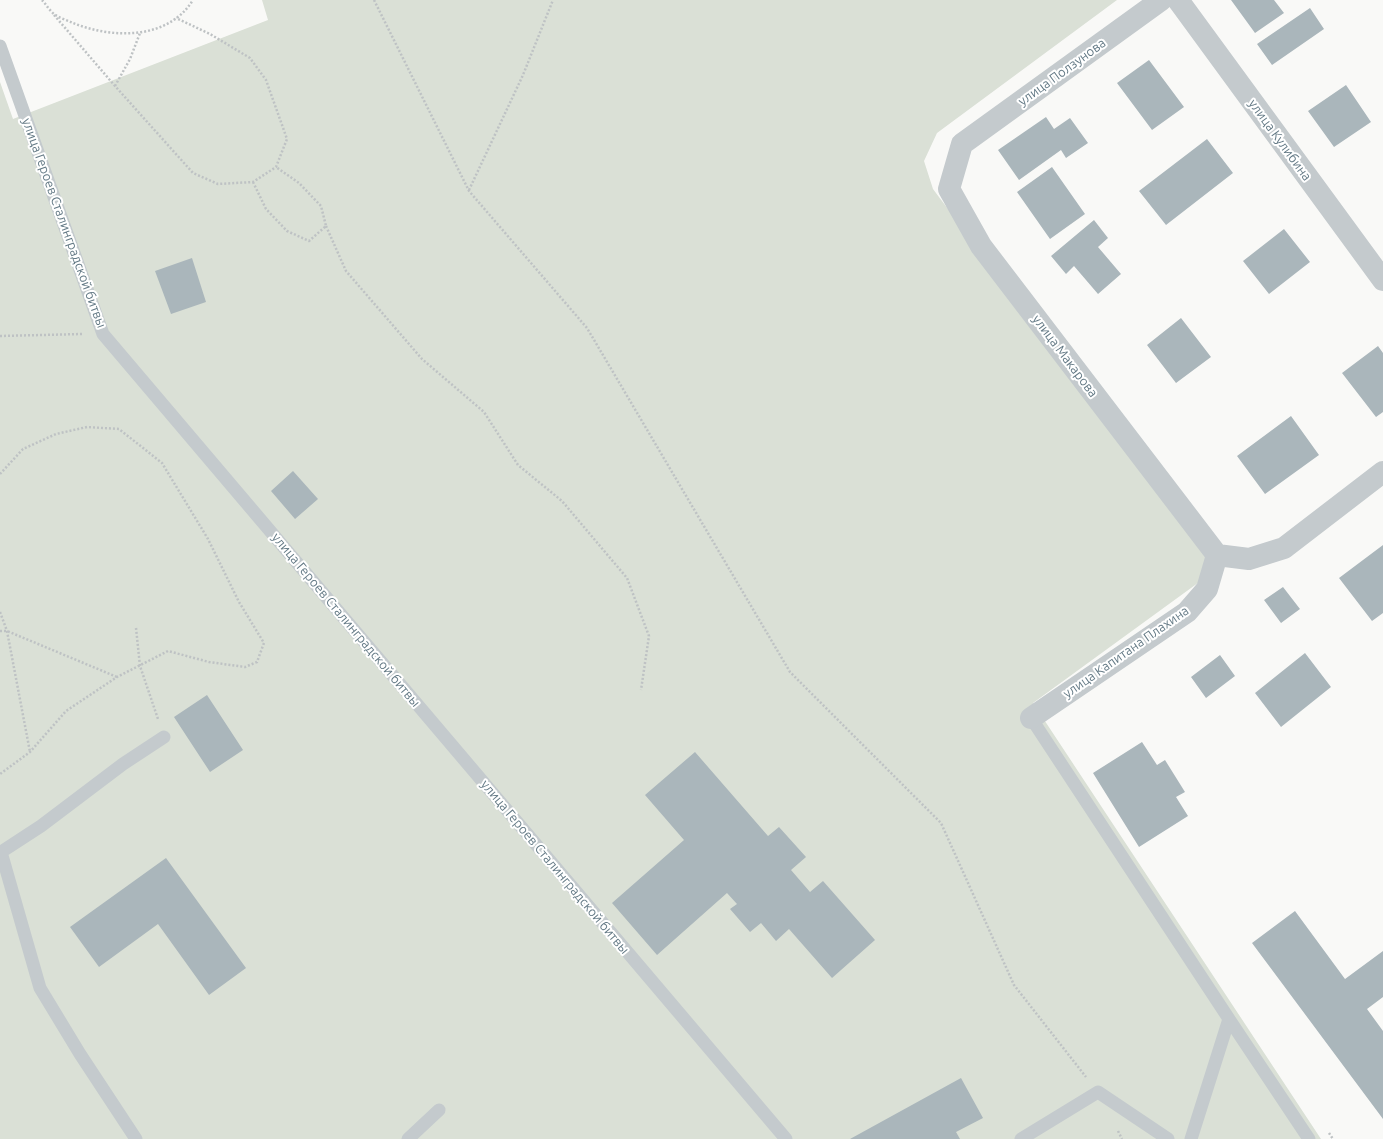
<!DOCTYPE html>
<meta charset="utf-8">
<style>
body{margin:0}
canvas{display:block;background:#f9f9f7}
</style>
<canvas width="1383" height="1139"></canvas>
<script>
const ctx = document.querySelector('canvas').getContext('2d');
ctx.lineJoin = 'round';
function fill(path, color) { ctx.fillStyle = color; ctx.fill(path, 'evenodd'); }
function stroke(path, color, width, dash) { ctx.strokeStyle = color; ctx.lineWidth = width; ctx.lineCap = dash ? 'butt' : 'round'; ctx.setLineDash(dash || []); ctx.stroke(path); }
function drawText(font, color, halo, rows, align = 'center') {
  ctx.font = font + ' Ubuntu,sans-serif'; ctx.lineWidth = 4; ctx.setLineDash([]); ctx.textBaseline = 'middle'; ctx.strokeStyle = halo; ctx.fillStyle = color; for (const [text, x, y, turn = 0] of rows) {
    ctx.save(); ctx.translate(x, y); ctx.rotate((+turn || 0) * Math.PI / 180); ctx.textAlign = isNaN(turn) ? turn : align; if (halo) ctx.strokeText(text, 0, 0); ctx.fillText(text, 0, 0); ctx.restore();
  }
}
fill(new Path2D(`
 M262,0H1117L937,133L924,161L933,189L1208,556L1202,580L1033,703L1321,1139H0V82L13,119L268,20Z`), '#dae0d6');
fill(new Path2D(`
 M1231,0H1274L1284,13L1255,33Z
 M1310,8L1324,29L1272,65L1257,44Z
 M1149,60L1184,107L1152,130L1117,83Z
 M1346,85L1371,122L1334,147L1308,111Z
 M1046,117L1054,129L1070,118L1088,143L1066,158L1061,150L1019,180L998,150Z
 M1207,139L1233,173L1166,225L1139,191Z
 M1052,167L1085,214L1050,239L1017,192Z
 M1094,220L1108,238L1098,247L1121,274L1098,294L1074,266L1066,274L1051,256Z
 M1284,229L1310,262L1269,294L1243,261Z
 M192,258L206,302L171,314L155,271Z
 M1181,318L1211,357L1176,383L1147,345Z
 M1378,346L1383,353V412L1376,417L1342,373Z
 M1291,416L1319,455L1265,494L1237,456Z
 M293,471L318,499L295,519L271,491Z
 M1383,545V613L1372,621L1339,578Z
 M1283,587L1300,609L1281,623L1264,600Z
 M1305,653L1331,687L1281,727L1255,693Z
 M1220,655L1235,676L1206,698L1191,677Z
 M207,695L243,750L210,772L174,717Z
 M1142,742L1157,765L1165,760L1185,792L1176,797L1188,816L1139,847L1093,773Z
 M695,752L768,836L779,827L806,857L791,870L810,892L823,881L875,940L832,978L789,929L776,941L761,923L750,932L730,909L737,904L727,893L657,955L612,903L684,840L645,795Z
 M166,858L246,968L209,995L158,924L99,967L70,927Z
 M1295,911L1345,979L1383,951V997L1367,1009L1383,1031V1119L1252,943Z
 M961,1078L983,1118L956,1132L960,1139H850Z`), '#aab6bb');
stroke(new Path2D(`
 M42,0C46,4 49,10 54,14C59,18 67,20 73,23C113,39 168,40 193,0
 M374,0L469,191L587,328L790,672L941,823L1014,985L1086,1077
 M54,15L115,86L193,173L218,184L253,182L276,167L287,139L266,80L250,58L210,34L176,18
 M115,86L130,59L140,33
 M253,182L266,209L287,231L309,241L326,226L321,206L299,183L276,167
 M469,190L523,75L553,0
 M326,226L346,271L422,359L484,412L518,465L562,501L627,578L649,636L641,690
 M0,336L83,334
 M0,474L23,449L56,434L87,427L119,429L162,463L208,539L239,602L264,643L257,662L245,667L209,662L168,651L117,677L66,711L30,752L0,774
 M0,612L7,631L30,752
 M136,628L140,666L158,719
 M0,631H7L117,677
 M1118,1131L1122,1139
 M1329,1133L1333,1139`), '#bec2c4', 2.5, [2, 2]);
stroke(new Path2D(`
 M0,46L103,334L786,1139
 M1031,718L1229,1019L1191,1139
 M1229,1019L1309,1139
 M136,1139L80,1054L40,988L1,852L41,826L123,764L164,737
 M408,1139L439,1110
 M1021,1139L1098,1092L1168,1139`), '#c4cacd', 13);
stroke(new Path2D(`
 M1161,0L962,144L949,189L981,246L1217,555
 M1178,0L1383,280
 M1031,718L1187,612L1207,589L1217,555L1249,559L1284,548L1383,472`), '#c4cacd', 22);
drawText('13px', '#627884', '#fff', [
 ["улица Ползунова",1062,72,-36],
 ["улица Кулибина",1280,140,54],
 ["улица Героев Сталинградской битвы",64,223,70],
 ["улица Макарова",1065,356,53],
 ["улица Героев Сталинградской битвы",346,620,50],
 ["улица Капитана Плахина",1126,652,-35],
 ["улица Героев Сталинградской битвы",555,867,50]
]);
</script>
